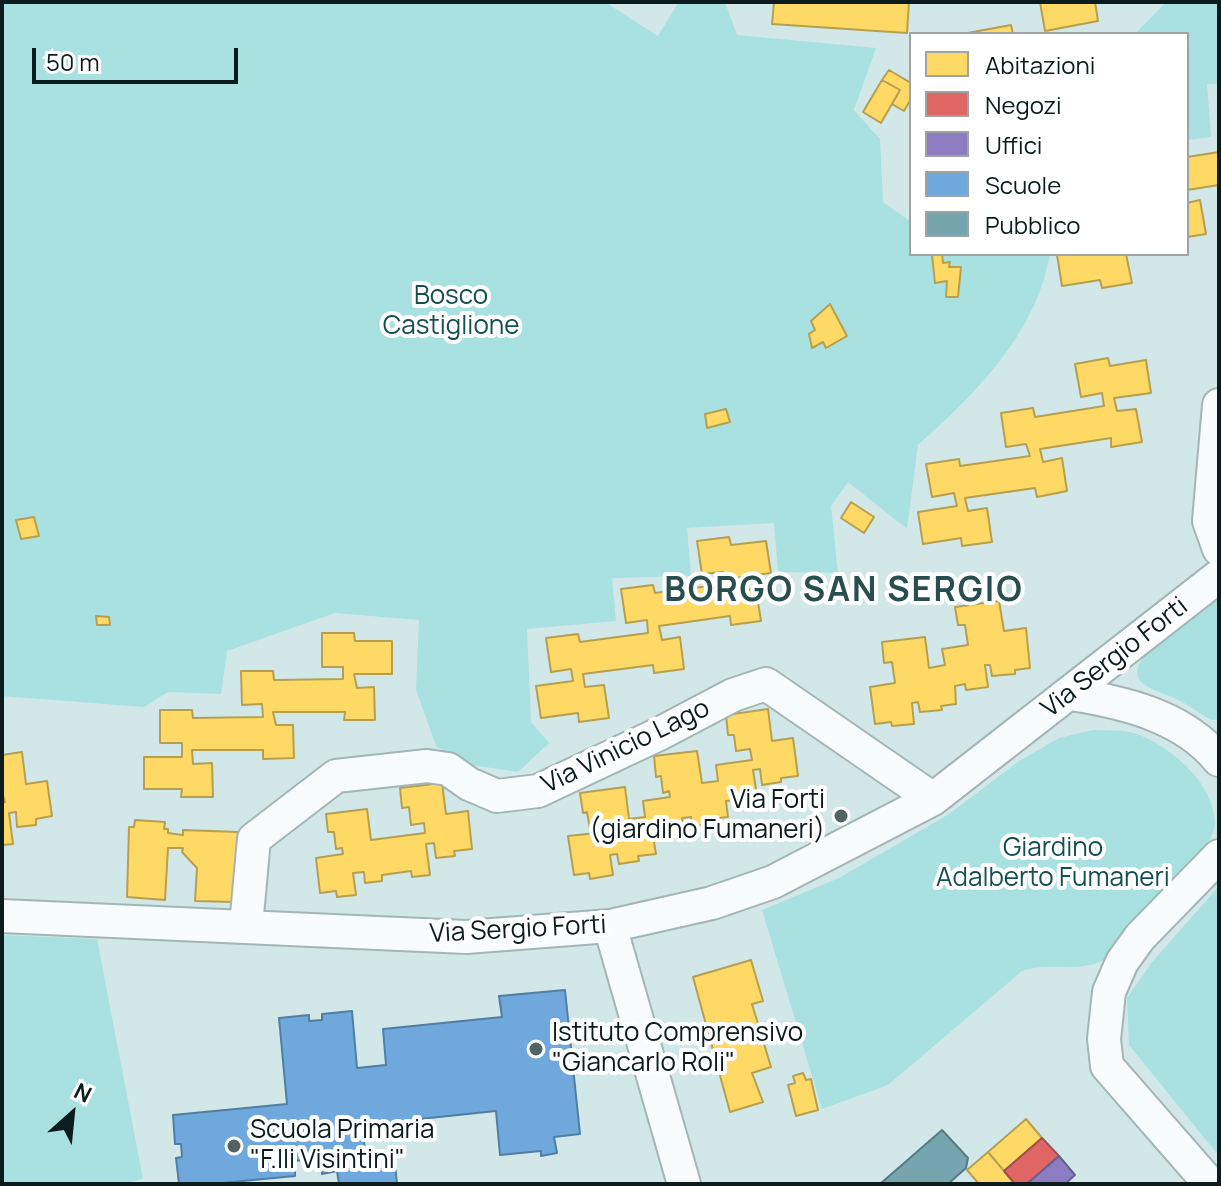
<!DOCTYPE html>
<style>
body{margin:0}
#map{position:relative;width:1221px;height:1186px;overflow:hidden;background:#d2e8e8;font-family:Manrope,sans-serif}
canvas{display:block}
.frame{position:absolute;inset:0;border:4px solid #0c1c1c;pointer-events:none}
.legend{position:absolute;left:909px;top:32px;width:280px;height:224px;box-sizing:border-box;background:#fff;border:2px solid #9ea4a4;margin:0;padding:10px 14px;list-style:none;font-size:24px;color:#0c1c1c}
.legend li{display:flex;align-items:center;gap:16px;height:40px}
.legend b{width:40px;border:2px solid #9ea4a4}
.north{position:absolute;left:32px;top:1074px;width:80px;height:80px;-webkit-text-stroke:6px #fff;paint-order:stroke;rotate:27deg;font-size:22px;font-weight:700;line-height:32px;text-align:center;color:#0c1c1c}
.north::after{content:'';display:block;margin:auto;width:28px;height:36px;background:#0c1c1c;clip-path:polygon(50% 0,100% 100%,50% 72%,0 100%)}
.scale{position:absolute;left:32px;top:48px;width:206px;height:36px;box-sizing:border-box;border:4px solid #0c1c1c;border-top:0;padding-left:10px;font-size:24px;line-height:28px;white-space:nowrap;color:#0c1c1c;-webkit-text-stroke:6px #fff;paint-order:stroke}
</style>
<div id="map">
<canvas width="1221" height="1186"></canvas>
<div class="frame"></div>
<ul class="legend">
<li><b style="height:22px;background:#ffd966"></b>Abitazioni</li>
<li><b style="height:22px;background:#e06666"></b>Negozi</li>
<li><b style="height:22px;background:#8e7cc3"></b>Uffici</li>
<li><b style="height:22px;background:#6fa8dc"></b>Scuole</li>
<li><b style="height:22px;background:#76a5af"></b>Pubblico</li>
</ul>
<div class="north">N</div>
<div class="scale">50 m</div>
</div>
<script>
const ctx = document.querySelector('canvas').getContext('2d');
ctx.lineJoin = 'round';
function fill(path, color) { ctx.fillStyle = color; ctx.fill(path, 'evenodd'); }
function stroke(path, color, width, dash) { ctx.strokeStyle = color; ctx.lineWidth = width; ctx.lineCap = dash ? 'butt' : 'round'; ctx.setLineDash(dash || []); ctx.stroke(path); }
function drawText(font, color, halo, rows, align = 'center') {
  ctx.font = font + ' Manrope,sans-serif'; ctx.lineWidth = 8; ctx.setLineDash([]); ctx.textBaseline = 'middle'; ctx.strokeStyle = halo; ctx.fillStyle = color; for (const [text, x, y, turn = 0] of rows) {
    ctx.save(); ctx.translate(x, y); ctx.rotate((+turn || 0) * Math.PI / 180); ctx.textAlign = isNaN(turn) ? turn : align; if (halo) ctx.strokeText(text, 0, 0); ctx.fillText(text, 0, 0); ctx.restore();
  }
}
fill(new Path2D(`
 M2,2H605L658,36L678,3L725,2L737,35L876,48L854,110L880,139L883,202L911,222V254H1050C1036,334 976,393 918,445L907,529L848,482L831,506L838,573L778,572L774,523L687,528L691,576L612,578L616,621L527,629L531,722L549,743L518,772L465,764L436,746L416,690L419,620L335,613L227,651L221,694L168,692L144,707L2,696Z
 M1166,2H1219V84H1207L1211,137L1187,140V34H1135Z
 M1219,598V719L1212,720C1200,715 1190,705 1178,700C1158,689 1121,686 1145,655Z
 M1093,730C1107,731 1125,729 1137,734C1172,747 1216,785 1215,825C1214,833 1209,841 1205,848L1106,958C1083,975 1048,961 1022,971L888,1085L822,1109L762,910L839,878L949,814L1019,761L1059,738Z
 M1219,886V1156L1129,1045L1127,998L1152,962Z
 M2,935L97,939L143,1179L120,1184H2Z`), '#a8e1e0');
const homes = new Path2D(`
 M774,2H909L907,33L772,24Z
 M1040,2H1095L1098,21L1045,31Z
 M1011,25L1013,34H962Z
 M889,70L911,83V99L904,111L892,104L900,90L882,80Z
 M882,80L900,90L881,123L863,112Z
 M1219,152V185L1187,190V157Z
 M1200,200L1206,234L1187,237V203Z
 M942,254L943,263L950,262L949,267H961L958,297H946L947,281L935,283L932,255Z
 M1126,254L1132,283L1102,288L1100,280L1062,286L1057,255Z
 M830,304L847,336L826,348L823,342L812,348L809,334L815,330L811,321Z
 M1108,358L1110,366L1146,360L1151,393L1114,398L1117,411L1136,409L1142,442L1111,447V438L1040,449L1043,462L1062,458L1067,491L1037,497L1035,488L965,498L968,511L987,508L992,542L962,546L961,538L923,544L918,512L957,506L954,493L932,497L926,464L959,459L960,466L1030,456L1026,444L1006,447L1001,413L1033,408L1035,417L1104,406L1102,393L1081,397L1075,364Z
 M726,409L730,422L707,428L705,414Z
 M851,502L874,517L864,533L841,518Z
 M34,517L39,536L21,539L16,520Z
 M729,537L731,545L766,541L771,573L734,578L737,591L756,589L761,621L731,625L730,616L659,626L662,640L680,637L684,669L654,673L653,665L583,674L585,687L604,685L609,718L579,722L578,713L541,718L536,686L573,681L571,669L551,672L546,638L578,634L580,642L648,633L647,620L626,623L621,589L653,585L655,593L724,584L723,572L702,574L697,541Z
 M999,601L1004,631L1026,628L1030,668L1015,670V674L992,676L990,665H985L988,687L966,690L965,684L955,686L956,704L941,706L942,710L920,712L918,702L912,703L914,724L892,726L891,722L875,724L870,687L895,683L892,662L884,663L882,642L925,637L929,668L945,665L942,649L968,645L965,625H958L955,607Z
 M96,616L109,617L110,625H97Z
 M322,633H354L355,641H392V674H354L357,688L374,687L375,720H344L345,712H273L276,725H293L294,758L263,759V750H192L193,764L212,763L213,797H181L182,789H144V757H182V743H160V710H192L193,718L263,717L262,704L242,705L241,671H273L274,680L343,679V667H322Z
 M768,709L772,741L793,738L798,776L781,778V782L762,785L760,769L753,770L758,802L738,805L737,800L726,801L728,817L711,819V824L692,826L691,817L682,818L685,838L665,840L664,836L653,837L656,854L638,856L639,861L619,864L617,854L610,855L613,875L590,879L589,873L574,875L568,836L597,833V828L590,829L587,812L583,813L580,793L625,787L629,819L645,817L643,801L670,797L669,791L663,793L661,776L656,777L654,756L697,751L702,783L718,781L716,765L752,760L750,749L736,751L734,735H728L726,715Z
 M22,752L26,784L47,781L52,816L36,819V825L17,827L16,812L9,813L13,844L2,845V803L5,802L2,792V755Z
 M442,783L446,814L468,811L472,849L454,851L455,856L436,858L434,843L426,844L430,875L412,877L411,871L382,875V881L365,883L364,872L353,873L356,895L337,897L336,891L320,893L316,858L343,854L342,848L336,849L334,832H328L326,814L367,809L371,840L425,833L424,823L411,825L409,807L402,808L400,788Z
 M135,820L165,822L164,829H168V833L183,835V830L238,832L235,902L195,901L197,868L182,852L183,848H168L165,900L127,897L129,827H134Z
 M751,960L763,1001L752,1004L771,1067L752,1073L763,1102L730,1112L693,977Z
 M803,1073L806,1080L811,1079L818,1110L796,1116L788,1085L795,1083L793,1076Z
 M1026,1119L1042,1138L1004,1171L988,1152Z
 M988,1152L1004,1171L1015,1184H979L967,1170Z`);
fill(homes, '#ffd966');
stroke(homes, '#b6a050', 2);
const shops = new Path2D(`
 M1042,1138L1059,1156L1027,1184H1015L1004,1171Z`);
fill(shops, '#e06666');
stroke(shops, '#a05050', 2);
const offices = new Path2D(`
 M1059,1156L1075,1175L1065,1184H1027Z`);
fill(offices, '#8e7cc3');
stroke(offices, '#675f91', 2);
const schools = new Path2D(`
 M565,990L580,1134L554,1137L557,1153L541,1156V1151L500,1155L496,1111L363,1125L365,1154L394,1152L397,1184H339L337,1171L322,1174L321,1158L295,1161V1176L212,1184H179L176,1158L182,1157L181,1144H175L173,1115L287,1104L279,1018L309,1015V1021L322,1020V1014L352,1011L357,1068L386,1065L383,1029L502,1017L499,996Z`);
fill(schools, '#6fa8dc');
stroke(schools, '#517ea2', 2);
const public = new Path2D(`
 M942,1130L968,1158L966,1168L948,1184H880Z`);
fill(public, '#76a5af');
stroke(public, '#567c83', 2);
const minor = new Path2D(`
 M1219,405L1209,521L1219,549
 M1070,694C1123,702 1183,716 1219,760
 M2,916L466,937L610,926L712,903L773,882L933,799L1219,576
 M246,926L254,839L336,776L427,766L448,769L469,784L497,796L538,791L659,734L733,695L766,684L933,799
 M610,926L684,1184
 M1210,1184L1107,1066L1104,1039L1109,992L1122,962L1140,937L1219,856`);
stroke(minor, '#a4b5b5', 36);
stroke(minor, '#f8fcfc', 32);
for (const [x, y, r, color] of [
 [841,816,8,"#516363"],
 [536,1049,8,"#516363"],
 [234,1146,8,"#516363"]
]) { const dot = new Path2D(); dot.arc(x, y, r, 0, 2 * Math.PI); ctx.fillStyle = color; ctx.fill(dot); stroke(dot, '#fff', 3); }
drawText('26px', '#14504f', '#fff', [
 ["Bosco",451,297],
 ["Castiglione",451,327],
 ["Giardino",1053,849],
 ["Adalberto Fumaneri",1053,879]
]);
drawText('26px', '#0c1c1c', '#fff', [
 ["Via Sergio Forti",1115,658,-38],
 ["Via Vinicio Lago",626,747,-26],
 ["Via Sergio Forti",518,930,-3]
]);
drawText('26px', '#0c1c1c', '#fff', [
 ["Via Forti",825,801,"right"],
 ["(giardino Fumaneri)",825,831,"right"],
 ["Istituto Comprensivo",552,1034],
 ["\"Giancarlo Roli\"",552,1064],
 ["Scuola Primaria",250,1131],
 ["\"F.lli Visintini\"",250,1161]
], 'left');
ctx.letterSpacing = '2px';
drawText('bold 34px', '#294e4e', '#fff', [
 ["BORGO SAN SERGIO",844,591]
]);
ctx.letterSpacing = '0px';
</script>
